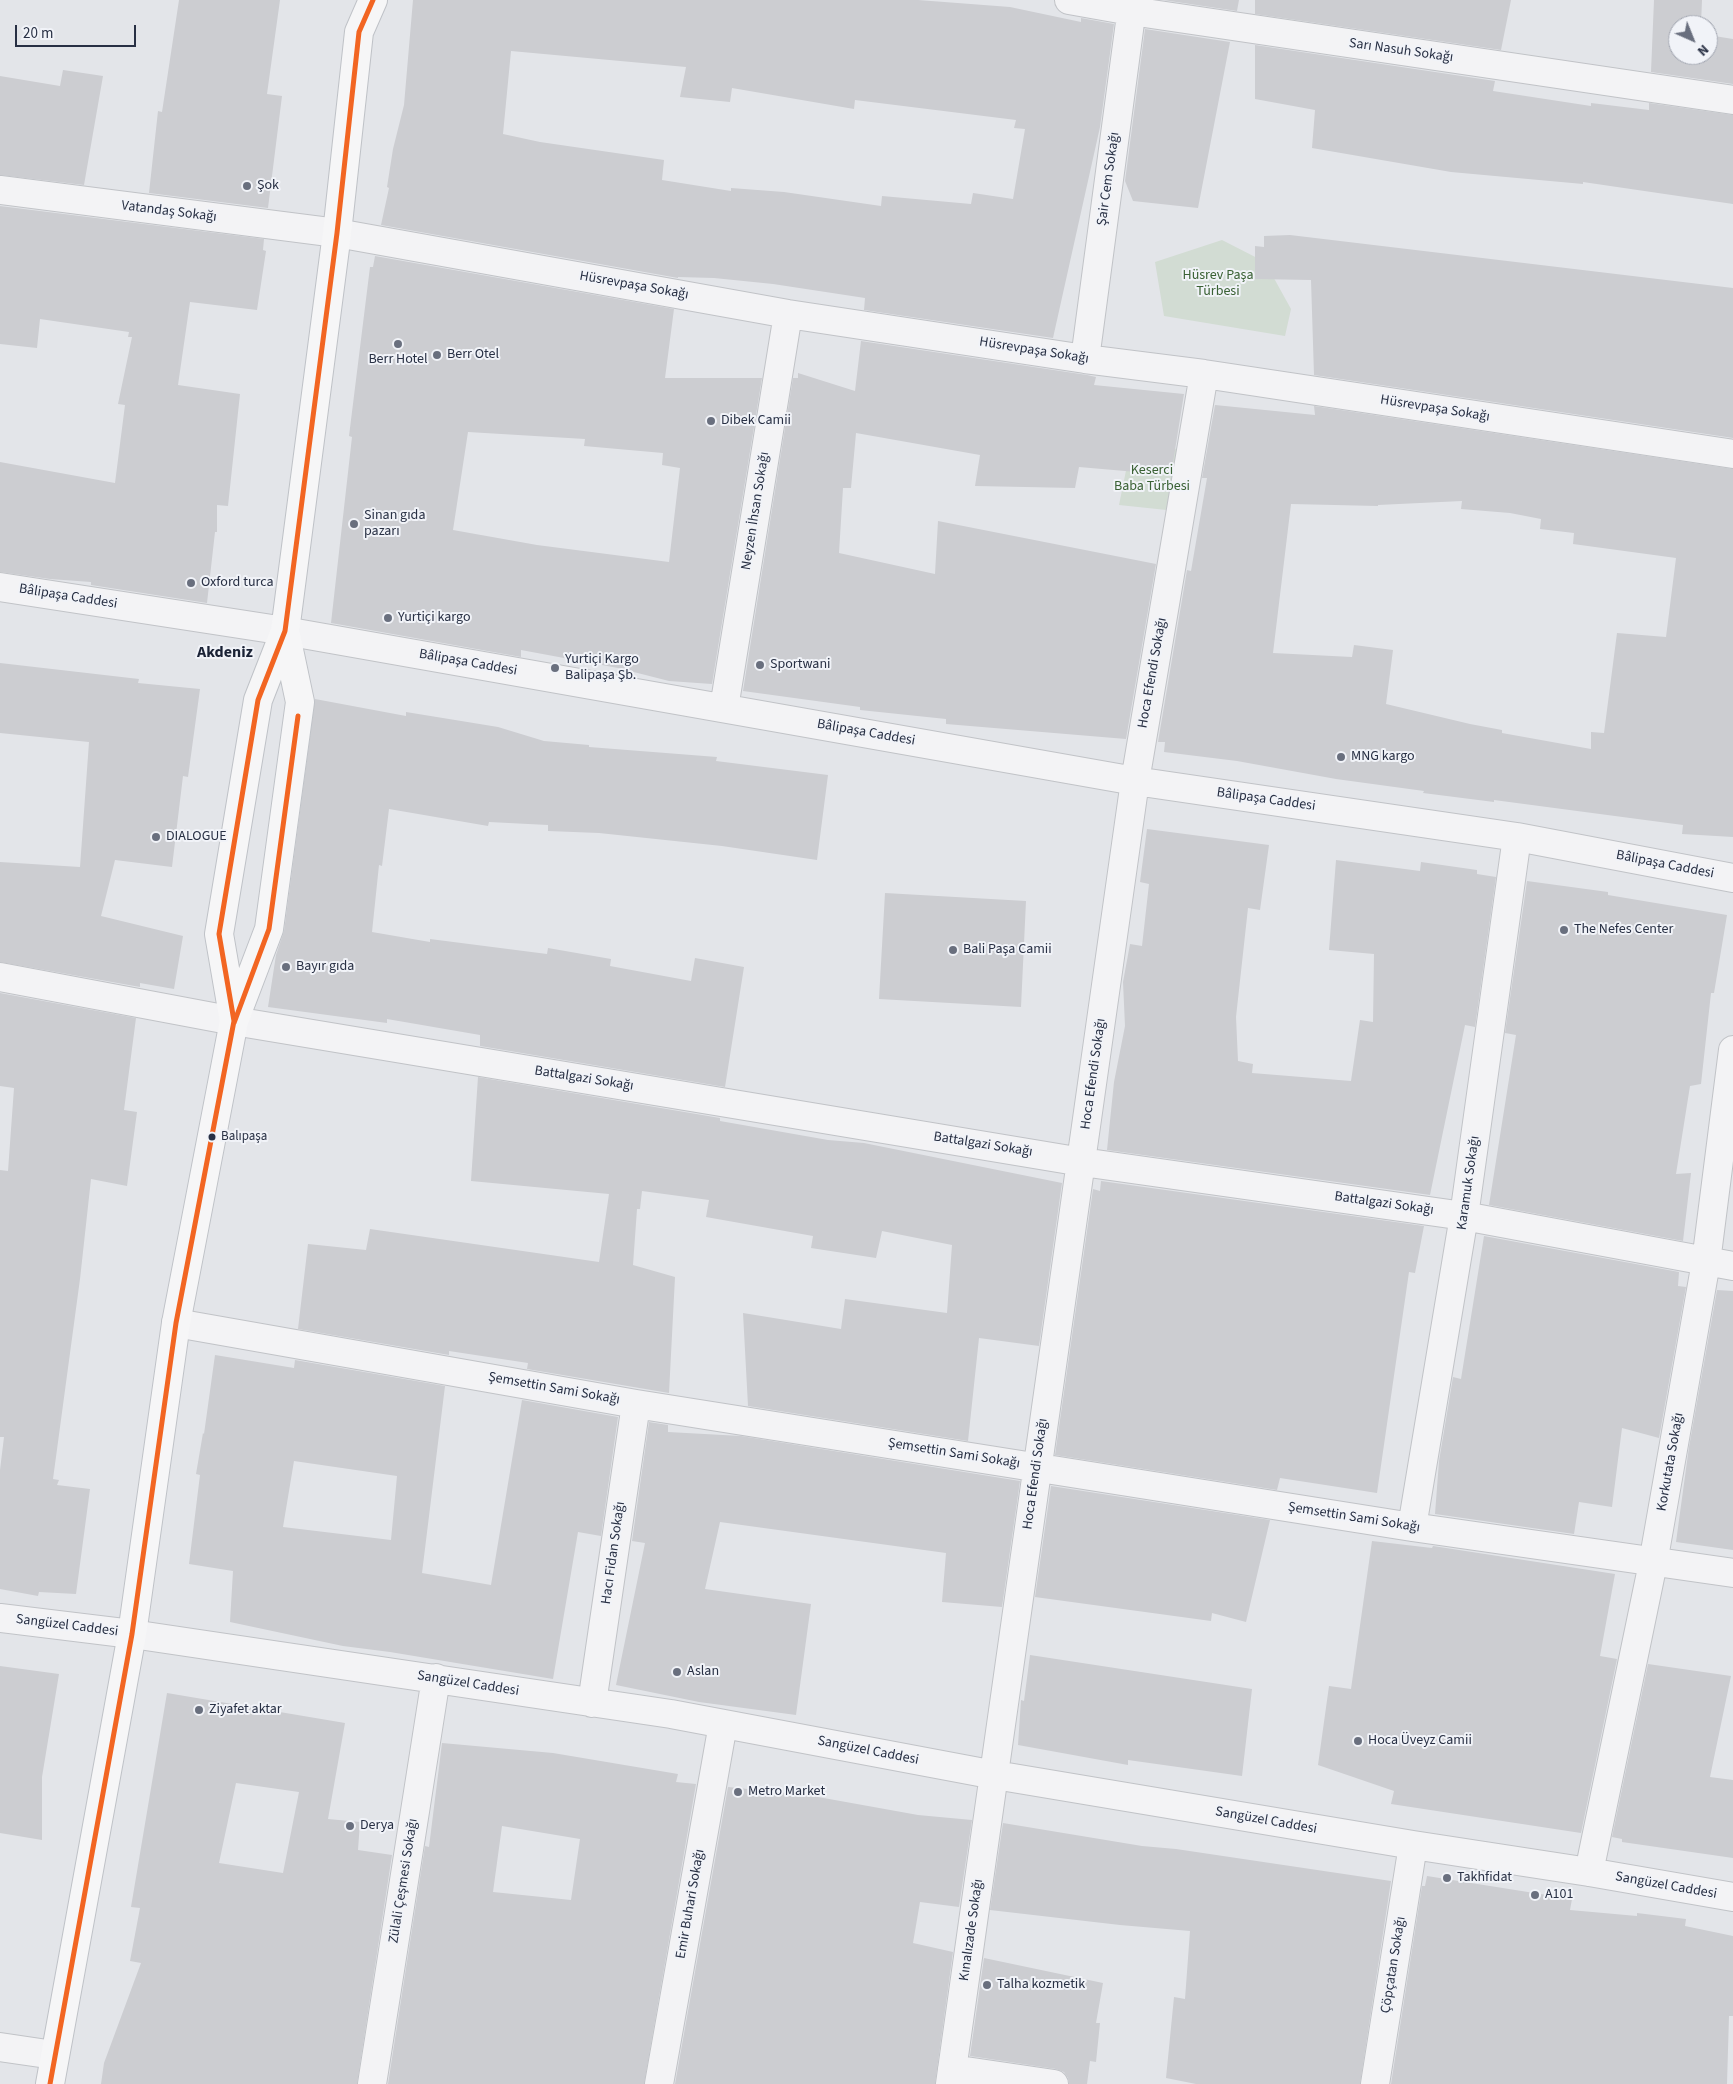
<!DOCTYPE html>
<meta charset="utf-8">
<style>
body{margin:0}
#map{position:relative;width:1733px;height:2084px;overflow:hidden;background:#e3e5e9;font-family:"Source Sans 3",sans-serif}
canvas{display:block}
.north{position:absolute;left:1668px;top:15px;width:50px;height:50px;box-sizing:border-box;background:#f1f3f8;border:1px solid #a1a5b0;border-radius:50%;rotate:136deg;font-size:14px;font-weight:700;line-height:20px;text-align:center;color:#283044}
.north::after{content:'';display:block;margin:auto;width:18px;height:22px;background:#696f7e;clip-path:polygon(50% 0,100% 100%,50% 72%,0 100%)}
.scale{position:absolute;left:15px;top:25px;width:121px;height:22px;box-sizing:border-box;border:2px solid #283044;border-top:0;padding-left:6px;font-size:15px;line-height:18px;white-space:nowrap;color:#283044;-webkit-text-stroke:4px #f1f3f8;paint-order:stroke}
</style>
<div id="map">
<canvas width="1733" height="2084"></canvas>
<div class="north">N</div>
<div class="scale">20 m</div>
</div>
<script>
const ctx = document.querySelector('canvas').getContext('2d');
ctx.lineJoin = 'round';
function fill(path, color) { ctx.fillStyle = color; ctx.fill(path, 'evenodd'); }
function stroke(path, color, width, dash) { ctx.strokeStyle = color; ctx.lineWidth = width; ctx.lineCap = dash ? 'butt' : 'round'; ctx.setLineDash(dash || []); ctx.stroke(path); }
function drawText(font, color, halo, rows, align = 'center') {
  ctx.font = font + ' "Source Sans 3",sans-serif'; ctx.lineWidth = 4; ctx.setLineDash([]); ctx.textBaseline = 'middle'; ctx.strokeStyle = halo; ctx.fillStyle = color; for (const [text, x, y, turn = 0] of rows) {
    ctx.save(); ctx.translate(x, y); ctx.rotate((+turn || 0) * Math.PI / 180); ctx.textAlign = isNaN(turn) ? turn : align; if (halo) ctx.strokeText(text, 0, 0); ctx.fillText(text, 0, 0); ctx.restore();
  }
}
fill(new Path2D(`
 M1222,240L1265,262L1291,309L1285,336L1164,316L1155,262Z
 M1132,441L1183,450L1176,511L1119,505Z`), '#d2dcd3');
fill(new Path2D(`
 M179,0H280L267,94L282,96L268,208L149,193L158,111L162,112Z
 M413,0H918L1010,7L1081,22V18L1114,24L1100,127L1053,338L864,310L865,298L773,284L714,278L678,277V278L381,225L389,188L387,187L393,149L404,105ZM511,51L686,67L680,97L730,102L732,88L854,109L855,100L1016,120L1014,128L1025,129L1013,199L973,193L971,204L882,196L881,206L784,192L731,188V191L662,180L664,160L540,142L503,134Z
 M1163,0H1239L1237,11Z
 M1255,0H1511L1501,50L1255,14Z
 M1654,0H1702L1701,25H1678V55H1708V35L1733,39V84L1651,72Z
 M1145,29L1230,42L1198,208L1133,201L1125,181Z
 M1255,45L1495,81L1493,91L1591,106V103L1649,110V103L1733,115V204L1583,182V184L1451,172L1312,148L1315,110L1255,99Z
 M63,70L103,76L84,185L0,175V76L60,86Z
 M0,206L264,239L263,250L266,251L257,310L190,302L178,385L240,394L228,506L217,505V532H215L207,603L91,585V582L50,579L0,572V462L115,483L125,405L118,404L132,337H128L129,332L40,319L37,348L0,344Z
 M1290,235L1733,288V438L1314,375L1311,280L1255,279V246L1264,247V236Z
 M375,256L674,309L665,378H762L712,684L669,681L618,668L521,650V657L331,623L352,437L349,436L370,267H373ZM468,432L585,439L584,446L663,453L662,465L680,468L669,562L537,545L453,530Z
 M861,341L1087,375L1096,377L1094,385L1184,394L1171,475L1079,467L1075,488L975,486L980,455L856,433L851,488H843L839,553L935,574L938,521L1156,564L1126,739L946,724V719L860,710V707L743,691L793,378H798V373L855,391Z
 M1215,405L1315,415L1314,406L1733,469V837L1682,834L1683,825L1494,800V802L1423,793L1424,791L1336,779L1237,761L1164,752L1165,742H1158L1187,570L1191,571L1207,478H1202ZM1462,501L1461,509L1510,513L1541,519L1540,529L1574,533L1573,544L1676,558L1666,637L1617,633L1604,733L1591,732V749L1502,733V730L1470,724L1386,704L1393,650L1354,645L1352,657L1273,653L1291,504L1378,506V505Z
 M0,663L139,679L138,683L200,689L188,777L183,776L172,867L115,860L101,916L183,936L174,989L140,983V987L0,962V862L80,867L89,742L0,733Z
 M315,699L406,716V712L498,727L544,741L589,745V747L717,757L716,761L828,775L817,860L722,846L599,833L548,831V825L489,822L488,826L389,809L382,866L379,865L372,932L430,942V939L547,954L548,948L611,959L610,966L691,981L695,958L744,967L725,1087L480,1046V1035L387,1019V1023L268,1007L276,955L284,931Z
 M1147,829L1269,845L1260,910L1248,908L1236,1017L1238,1061L1253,1064L1252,1073L1351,1081L1360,1020L1373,1022L1374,954L1329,950L1336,860L1420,871L1421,862L1477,870V874L1496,877L1475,1027L1465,1025L1430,1195L1107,1150L1114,1082L1125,1026L1123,982L1130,944L1142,946L1149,884L1140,882Z
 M1527,881L1608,892V895L1727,915L1714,993H1711L1701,1084L1690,1086L1676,1174L1691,1173L1683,1241L1489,1205L1516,1035L1505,1033Z
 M885,893L1026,901L1021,1007L879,999Z
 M0,993L136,1018L124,1110L137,1112L127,1186L91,1179L80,1279L53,1479L59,1480L57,1485L90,1489L76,1594L39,1592L38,1596L0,1589V1470L4,1437H0V1170L8,1171L14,1088L0,1086Z
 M478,1077L720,1118V1121L828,1140L864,1143L1062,1183L1039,1346L979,1338L968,1441L748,1406L743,1313L841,1329L845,1299L947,1313L952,1245L882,1231L876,1258L811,1248L813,1236L706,1217L709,1200L642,1191L640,1209H637L633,1265L675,1277L669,1393L527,1369L528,1363L449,1351V1355L298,1329L308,1244L366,1250L370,1229L599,1262L609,1194L471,1181Z
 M1101,1181L1424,1226L1415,1273L1409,1272L1377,1493L1280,1478L1277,1490L1055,1455L1093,1189L1100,1191Z
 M1484,1236L1679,1272L1678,1286L1686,1287L1659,1438L1622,1428L1612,1507L1579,1502L1574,1534L1435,1514L1439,1461L1453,1377L1461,1379Z
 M1717,1290L1733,1291V1550L1676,1542L1689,1447Z
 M215,1355L294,1368L295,1360L445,1386L422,1573L491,1585L522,1400L618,1417L601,1536L578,1532L553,1679L390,1652L343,1646L230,1622L233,1571L189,1564L200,1475L196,1474L203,1433L204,1434ZM294,1461L397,1476L391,1540L283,1527Z
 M649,1422L668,1425V1432L741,1436L1020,1481L1002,1607L942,1602L946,1553L720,1522L705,1589L811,1604L796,1715L699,1702L616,1685L645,1543L632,1541Z
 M1051,1486L1270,1520L1246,1622L1212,1613L1211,1621L1035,1597Z
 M1372,1541L1432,1548L1433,1546L1615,1574L1600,1656L1617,1659L1581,1833L1391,1804L1394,1791L1318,1765L1329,1686L1351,1689Z
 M1030,1655L1252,1689L1242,1776L1128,1760V1765L1018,1745L1021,1700L1024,1701Z
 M1648,1664L1731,1676L1710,1777L1733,1780V1858L1622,1842V1839L1612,1837Z
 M0,1666L59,1674L42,1777V1840L0,1833Z
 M167,1693L345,1723L328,1819L360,1822L358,1850L392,1855L357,2084H101L104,2063L141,1963L130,1961L140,1908L131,1907ZM236,1783L299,1792L283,1873L219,1863Z
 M442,1743L553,1753L678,1774L676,1782L696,1784L644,2084H388L425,1846L429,1847ZM502,1826L580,1839L571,1900L493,1892Z
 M728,1787L807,1795L918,1815L972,1820L959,1907L920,1902L913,1943L953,1952L935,2084H675Z
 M1003,1823L1142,1846L1176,1849L1391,1881L1360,2084H1196L1166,2078L1174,1997L1185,1999L1190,1931L1120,1925L990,1910Z
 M1427,1876L1572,1899L1570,1910L1637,1916V1913L1686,1919L1685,1926L1733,1936V2016H1729L1727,2084H1391L1422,1886H1425Z
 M984,1958L1103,1983L1096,2023H1100L1096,2062L1090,2061L1087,2084H1069L1068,2078L1064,2072L1056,2069L970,2056Z`), '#cccdd1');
const minor = new Path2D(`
 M1069,0L1131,11L1733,100
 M0,190L337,233L788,314L1085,359L1204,374L1733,454
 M1085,359L1133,0
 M0,587L285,631L1135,781L1517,837L1733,878
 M724,708L788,314
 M0,977L234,1021L1082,1162L1464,1216L1733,1266
 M176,1323L636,1404L1412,1527L1733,1573
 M1412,1527L1464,1216L1517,837
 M0,1618L132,1634L671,1714L995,1775L1413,1845L1589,1872L1733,1897
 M592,1703L636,1404
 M1589,1872L1653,1563L1706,1262L1733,1050
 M0,2047L54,2055
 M952,2069L1054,2084
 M372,2084L436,1678
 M659,2084L723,1724
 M950,2084L1135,781L1204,374
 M1375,2084L1413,1845`);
const major = new Path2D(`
 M234,1021L219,934L258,700L285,631L337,233L359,32L373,0
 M50,2084L132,1634L176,1323L234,1021L269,929L300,702L285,631`);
stroke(minor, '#c1c3c7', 30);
stroke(major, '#bfc2c7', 30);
stroke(minor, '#f3f3f5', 28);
stroke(major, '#f6f6f7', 28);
stroke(new Path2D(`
 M234,1023L269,929L298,716
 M50,2084L132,1634L176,1323L234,1021L219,934L258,700L285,631L337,233L359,32L373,0`), '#f26522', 5);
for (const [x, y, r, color] of [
 [247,186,5,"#696f7e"],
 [398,344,5,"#696f7e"],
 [437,355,5,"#696f7e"],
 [711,421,5,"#696f7e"],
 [354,524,5,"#696f7e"],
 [191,583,5,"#696f7e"],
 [388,618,5,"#696f7e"],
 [760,665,5,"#696f7e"],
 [555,668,5,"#696f7e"],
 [1341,757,5,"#696f7e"],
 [156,837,5,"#696f7e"],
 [1564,930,5,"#696f7e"],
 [953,950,5,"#696f7e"],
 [286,967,5,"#696f7e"],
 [212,1137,4.5,"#283044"],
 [677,1672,5,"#696f7e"],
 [199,1710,5,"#696f7e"],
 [1358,1741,5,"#696f7e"],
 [738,1792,5,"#696f7e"],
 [350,1826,5,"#696f7e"],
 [1447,1878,5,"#696f7e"],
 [1535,1895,5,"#696f7e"],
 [987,1985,5,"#696f7e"]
]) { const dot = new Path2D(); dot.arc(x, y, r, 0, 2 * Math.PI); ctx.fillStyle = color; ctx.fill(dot); stroke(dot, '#f1f3f8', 2); }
drawText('13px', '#283044', '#f1f3f8', [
 ["Balıpaşa",221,1137]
], 'left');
drawText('14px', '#283044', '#f1f3f8', [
 ["Sarı Nasuh Sokağı",1401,51,8],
 ["Şair Cem Sokağı",1109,179,-82],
 ["Vatandaş Sokağı",169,212,7],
 ["Hüsrevpaşa Sokağı",634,286,10],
 ["Hüsrevpaşa Sokağı",1034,351,9],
 ["Hüsrevpaşa Sokağı",1435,409,9],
 ["Neyzen İhsan Sokağı",756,511,-81],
 ["Bâlipaşa Caddesi",68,597,9],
 ["Bâlipaşa Caddesi",468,663,10],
 ["Hoca Efendi Sokağı",1153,673,-80],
 ["Bâlipaşa Caddesi",866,733,10],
 ["Bâlipaşa Caddesi",1266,800,8],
 ["Bâlipaşa Caddesi",1665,865,11],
 ["Hoca Efendi Sokağı",1094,1074,-82],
 ["Battalgazi Sokağı",584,1079,9],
 ["Battalgazi Sokağı",983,1145,9],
 ["Karamuk Sokağı",1469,1183,-82],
 ["Battalgazi Sokağı",1384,1204,8],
 ["Şemsettin Sami Sokağı",554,1389,10],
 ["Şemsettin Sami Sokağı",954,1454,9],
 ["Korkutata Sokağı",1671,1462,-80],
 ["Hoca Efendi Sokağı",1036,1474,-82],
 ["Şemsettin Sami Sokağı",1354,1518,9],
 ["Hacı Fidan Sokağı",614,1553,-82],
 ["Sangüzel Caddesi",67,1626,7],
 ["Sangüzel Caddesi",468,1684,9],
 ["Sangüzel Caddesi",868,1751,11],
 ["Sangüzel Caddesi",1266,1821,10],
 ["Zülali Çeşmesi Sokağı",404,1881,-81],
 ["Sangüzel Caddesi",1666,1886,10],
 ["Emir Buhari Sokağı",691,1904,-80],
 ["Kınalızade Sokağı",972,1930,-82],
 ["Çöpçatan Sokağı",1394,1965,-81]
]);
drawText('14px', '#283044', '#f1f3f8', [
 ["Şok",257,186],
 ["Berr Otel",447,355],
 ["Berr Hotel",398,360,"center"],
 ["Dibek Camii",721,421],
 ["Sinan gıda",364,516],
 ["pazarı",364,532],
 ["Oxford turca",201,583],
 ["Yurtiçi kargo",398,618],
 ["Yurtiçi Kargo",565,660],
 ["Balipaşa Şb.",565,676],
 ["Sportwani",770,665],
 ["MNG kargo",1351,757],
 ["DIALOGUE",166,837],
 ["The Nefes Center",1574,930],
 ["Bali Paşa Camii",963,950],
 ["Bayır gıda",296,967],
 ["Aslan",687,1672],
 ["Ziyafet aktar",209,1710],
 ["Hoca Üveyz Camii",1368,1741],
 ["Metro Market",748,1792],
 ["Derya",360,1826],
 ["Takhfidat",1457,1878],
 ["A101",1545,1895],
 ["Talha kozmetik",997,1985]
], 'left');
drawText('14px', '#3a6134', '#f1f3f8', [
 ["Hüsrev Paşa",1218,276],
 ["Türbesi",1218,292],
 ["Keserci",1152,471],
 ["Baba Türbesi",1152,487]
]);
drawText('bold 16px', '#1a2235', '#f1f3f8', [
 ["Akdeniz",225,653]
]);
</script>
